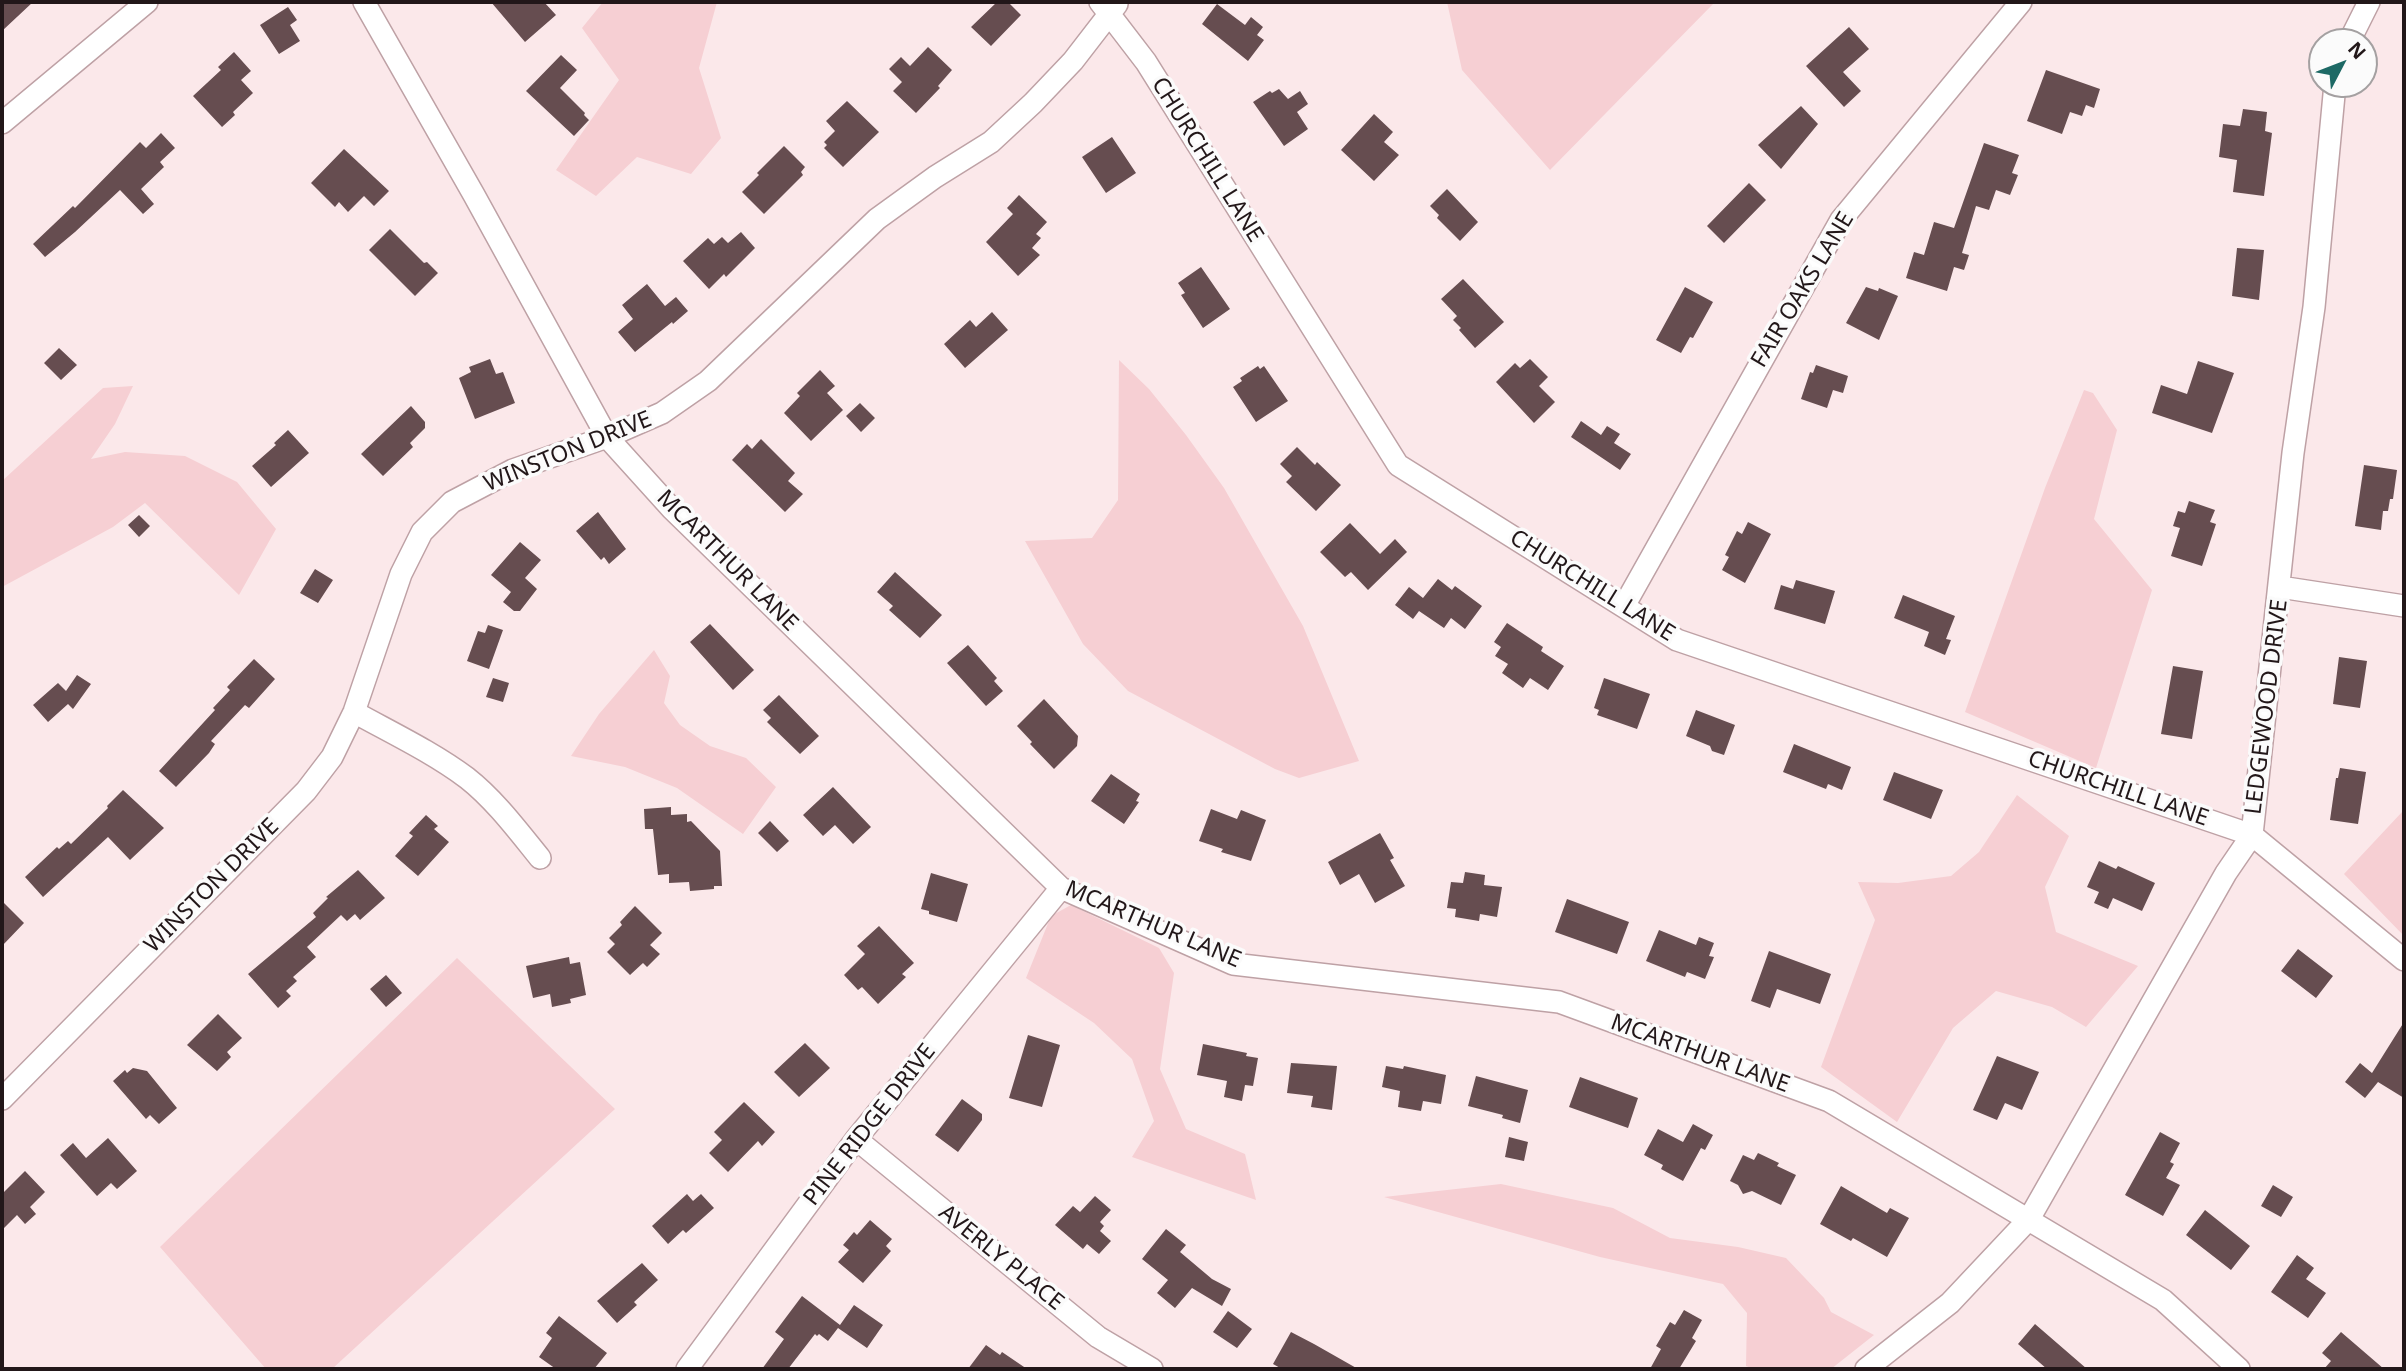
<!DOCTYPE html>
<style>
body{margin:0}
#map{position:relative;width:2406px;height:1371px;overflow:hidden;background:#fbe8ea;font-family:"Noto Sans",sans-serif}
canvas{display:block}
.frame{position:absolute;inset:0;border:4px solid #221719;pointer-events:none}
.north{position:absolute;left:2308px;top:28px;width:70px;height:70px;box-sizing:border-box;background:#fbfbfb;border:2px solid #a4a0a1;border-radius:50%;rotate:48deg;font-size:19px;font-weight:700;line-height:28px;text-align:center;color:#221719}
.north::after{content:'';display:block;margin:auto;width:24px;height:32px;background:#1d6965;clip-path:polygon(50% 0,100% 100%,50% 72%,0 100%)}
</style>
<div id="map">
<canvas width="2406" height="1371"></canvas>
<div class="frame"></div>
<div class="north">N</div>
</div>
<script>
const ctx = document.querySelector('canvas').getContext('2d');
ctx.lineJoin = 'round';
function fill(path, color) { ctx.fillStyle = color; ctx.fill(path, 'evenodd'); }
function stroke(path, color, width, dash) { ctx.strokeStyle = color; ctx.lineWidth = width; ctx.lineCap = dash ? 'butt' : 'round'; ctx.setLineDash(dash || []); ctx.stroke(path); }
function drawText(font, color, halo, rows, align = 'center') {
  ctx.font = font + ' "Noto Sans",sans-serif'; ctx.lineWidth = 7; ctx.setLineDash([]); ctx.textBaseline = 'middle'; ctx.strokeStyle = halo; ctx.fillStyle = color; for (const [text, x, y, turn = 0] of rows) {
    ctx.save(); ctx.translate(x, y); ctx.rotate((+turn || 0) * Math.PI / 180); ctx.textAlign = isNaN(turn) ? turn : align; if (halo) ctx.strokeText(text, 0, 0); ctx.fillText(text, 0, 0); ctx.restore();
  }
}
fill(new Path2D(`
 M603,2H717L699,68L721,138L691,174L637,157L596,196L556,170L619,80L582,28Z
 M1447,2H1715L1550,170L1462,70Z
 M1119,360L1149,389L1186,435L1224,488L1303,626L1359,761L1299,778L1275,769L1128,691L1083,644L1025,541L1092,538L1118,500Z
 M133,386L115,424L91,459L125,452L185,456L237,482L276,529L239,595L145,503L113,527L2,587V481L103,388Z
 M2084,390L2093,393L2117,430L2094,519L2152,590L2096,768L1965,712L2045,488Z
 M654,650L670,676L664,703L680,725L710,746L746,758L776,787L743,834L677,788L625,767L571,756L599,714Z
 M2017,795L2069,836L2045,887L2056,932L2138,966L2086,1027L2052,1007L1996,991L1953,1028L1897,1122L1821,1067L1875,920L1858,882L1898,883L1951,876L1979,852Z
 M2404,802V936L2344,874L2402,812Z
 M1071,905L1159,948L1174,973L1160,1069L1186,1129L1245,1154L1256,1200L1132,1157L1154,1121L1132,1059L1094,1023L1026,978L1051,916Z
 M457,958L615,1109L332,1369H266L160,1247Z
 M1501,1184L1613,1208L1670,1238L1738,1247L1786,1258L1824,1298L1831,1312L1874,1335L1831,1369H1754L1746,1366L1747,1313L1723,1284L1600,1257L1384,1197Z`), '#f6cfd3');
fill(new Path2D(`
 M2,2H33L2,31Z
 M491,2H544L556,15L525,42Z
 M997,2H1008L1021,15L991,46L971,27Z
 M1217,4L1245,25L1251,17L1263,27L1257,35L1264,40L1248,61L1202,24Z
 M288,7L297,20L290,25L300,41L279,54L260,25Z
 M1849,27L1869,49L1843,72L1861,91L1844,107L1806,66Z
 M928,47L952,70L938,86L940,88L916,113L893,91L902,82L889,69L901,57L910,66Z
 M234,52L251,71L241,80L253,93L233,112L235,115L222,127L193,96L221,70L218,67Z
 M561,55L577,70L560,88L585,113L584,115L589,120L574,136L526,91Z
 M2046,70L2100,89L2094,108L2086,105L2082,116L2070,112L2062,134L2027,121Z
 M1279,89L1288,99L1300,91L1308,104L1297,112L1308,129L1284,146L1253,102L1270,91L1272,93Z
 M847,101L879,132L843,167L824,148L827,145L824,142L835,131L826,121Z
 M1801,106L1818,124L1781,169L1758,145Z
 M2243,109L2267,112L2265,131L2272,133L2264,196L2233,192L2237,160L2219,157L2223,124L2240,126Z
 M1374,114L1393,132L1384,142L1399,155L1374,181L1341,150Z
 M161,133L175,148L160,162L164,167L141,189L154,204L143,214L120,190L75,232L45,257L33,244L73,206L75,208L140,142L146,148Z
 M1112,137L1136,173L1106,193L1082,157Z
 M1984,143L2019,155L2012,173L2018,175L2010,195L1996,190L1989,210L1976,206L1962,253L1969,255L1964,270L1954,267L1947,291L1906,278L1914,252L1924,255L1934,222L1954,228Z
 M784,146L805,167L801,172L803,175L764,214L742,192L759,175L757,173Z
 M344,149L389,191L374,206L364,196L348,212L339,202L335,207L311,183Z
 M1749,183L1766,200L1724,243L1707,226Z
 M1447,189L1478,222L1460,241L1437,218L1439,215L1430,206Z
 M1019,195L1047,222L1036,234L1041,238L1032,248L1040,255L1018,276L986,242L1013,214L1007,208Z
 M390,229L424,263L427,262L438,273L415,296L369,250Z
 M741,232L755,248L726,277L724,274L709,289L683,261L708,238L714,244L722,237L728,243Z
 M2237,248L2264,250L2259,300L2232,296Z
 M1201,267L1230,309L1203,328L1181,295L1185,293L1178,283Z
 M1463,279L1504,322L1475,348L1459,330L1461,328L1453,320L1457,316L1441,299Z
 M647,284L665,306L676,297L688,311L673,324L672,322L635,352L618,332L633,319L622,305Z
 M1685,287L1713,302L1693,338L1690,337L1681,353L1656,340Z
 M1866,287L1878,291L1879,288L1898,296L1879,340L1846,323Z
 M992,312L1008,330L965,368L944,344L970,320L976,327Z
 M59,348L77,365L61,380L44,363Z
 M490,359L496,374L503,372L515,403L475,419L459,378L471,372L469,367Z
 M1530,359L1548,377L1539,386L1555,402L1534,423L1496,382L1515,363L1520,368Z
 M2198,361L2234,373L2212,433L2152,413L2161,385L2187,394Z
 M1816,365L1848,376L1843,393L1833,390L1827,408L1801,399L1810,372L1813,373Z
 M1258,366L1260,369L1264,366L1288,401L1256,422L1233,387L1242,381L1240,378Z
 M820,370L835,386L827,393L843,410L811,441L784,413L800,396L797,393Z
 M860,403L875,418L861,432L846,416Z
 M411,406L425,422V428L410,443L413,447L383,476L361,454Z
 M1581,421L1601,435L1607,426L1620,434L1614,443L1631,454L1620,470L1571,437Z
 M288,430L309,453L271,487L252,466L276,445L274,443Z
 M761,439L795,473L788,481L803,494L785,512L732,460L747,444L752,449Z
 M1297,447L1315,465L1317,462L1341,485L1316,511L1286,482L1292,476L1280,464Z
 M2364,465L2397,470L2393,499H2390L2388,511H2383L2381,530L2355,526Z
 M2189,501L2215,510L2210,522L2216,524L2202,566L2171,556L2180,528L2173,526L2178,511L2185,513Z
 M598,512L626,549L609,564L604,557L601,560L576,531Z
 M139,515L150,526L139,537L128,525Z
 M1748,522L1771,534L1745,583L1722,570L1729,557L1725,555L1737,531L1742,534Z
 M1350,523L1380,554L1395,539L1407,552L1368,590L1351,572L1345,577L1320,552Z
 M520,542L541,560L525,578L537,589L520,611H514L503,602L511,592L491,575Z
 M315,569L333,580L318,603L300,593Z
 M895,572L942,615L920,638L889,610L893,606L877,592Z
 M1438,579L1452,590L1455,586L1482,606L1465,629L1451,618L1444,628L1419,611L1413,619L1395,605L1409,587L1423,598Z
 M1796,580L1835,591L1825,624L1774,609L1781,585L1793,589Z
 M1903,595L1955,616L1946,639L1951,640L1945,655L1924,646L1929,632L1894,618Z
 M1507,623L1543,647L1541,651L1564,666L1548,690L1530,678L1523,688L1502,673L1508,664L1495,656L1501,647L1494,642Z
 M710,624L754,670L733,690L690,642Z
 M488,625L503,630L489,669L467,661L478,631L485,633Z
 M968,645L997,678L994,681L1003,691L986,706L947,663Z
 M2339,657L2367,661L2360,708L2333,704Z
 M254,659L275,679L249,708L245,705L211,741L215,744L209,753L176,787L159,771L215,710L213,708L230,690L227,687Z
 M2173,666L2203,671L2192,739L2161,734Z
 M77,675L91,684L73,709L68,704L48,722L33,705L58,683L66,691Z
 M493,678L509,683L503,702L486,697Z
 M1604,678L1650,694L1637,729L1597,715L1599,710L1594,708Z
 M779,695L819,736L800,754L767,722L771,718L763,710Z
 M1044,699L1078,736L1077,746L1054,769L1030,744L1032,742L1017,726Z
 M1696,710L1735,725L1724,755L1712,751L1710,746L1686,736Z
 M1794,744L1851,767L1842,790L1828,784L1826,789L1783,772Z
 M2340,768L2366,772L2358,824L2330,820L2336,778H2338Z
 M1894,772L1943,790L1931,819L1883,800Z
 M1111,774L1140,794L1136,801L1139,802L1124,824L1091,801Z
 M833,787L871,827L853,844L835,825L823,836L803,815Z
 M123,790L164,828L130,860L108,837L43,897L25,877L57,847L59,849L68,841L71,844L108,808L107,806Z
 M671,807V815L687,814V822L691,821L720,851L722,886H714V889L690,891L689,882L669,883V874L658,875L653,829H645L644,809Z
 M1211,809L1237,819L1241,810L1266,820L1251,861L1221,852L1223,849L1199,841Z
 M426,815L438,826L434,829L449,842L418,876L395,856L413,836L409,833Z
 M770,821L789,841L777,852L758,833Z
 M1380,833L1394,858L1390,860L1405,886L1375,903L1359,874L1340,885L1328,862Z
 M2099,861L2116,869L2118,866L2155,883L2142,911L2113,898L2108,909L2094,903L2099,892L2087,887Z
 M358,870L385,898L360,920L355,914L347,921L341,915L307,947L316,957L293,977L297,981L286,991L291,996L278,1008L248,974L316,917L313,913L328,898L326,897Z
 M1465,872L1485,875L1484,885L1502,887L1497,917L1480,914L1479,921L1455,917L1456,909L1447,908L1451,882L1463,883Z
 M931,873L968,884L957,922L929,914V911L921,909Z
 M1567,899L1629,922L1617,954L1555,932Z
 M2,901L24,923L2,946Z
 M635,906L662,933L650,945L660,954L647,967L643,963L630,975L607,952L615,944L609,938L622,925L620,922Z
 M879,926L914,963L902,974L906,977L878,1004L862,987L858,990L844,975L865,954L857,946Z
 M1659,930L1696,945L1699,937L1714,943L1709,956L1714,957L1705,979L1687,972L1685,977L1646,961Z
 M2298,949L2333,976L2316,998L2281,971Z
 M1769,951L1831,974L1820,1004L1777,989L1770,1008L1751,1001Z
 M569,957L570,964L580,962L586,995L570,999L571,1003L552,1007L550,994L533,998L526,966Z
 M386,975L402,993L386,1007L370,989Z
 M218,1014L242,1038L227,1052L231,1057L217,1071L187,1045Z
 M2404,1022V1098L2378,1082L2365,1098L2345,1082L2360,1063L2372,1073Z
 M1028,1035L1060,1045L1042,1107L1009,1098Z
 M805,1043L830,1068L799,1097L774,1072Z
 M1203,1044L1247,1053L1246,1056L1258,1058L1253,1086L1245,1085L1242,1101L1224,1097L1227,1081L1197,1075Z
 M1997,1056L2039,1072L2022,1110L2005,1103L1997,1120L1973,1110Z
 M1291,1063L1337,1066L1332,1110L1311,1107L1313,1096L1287,1093Z
 M1386,1066L1403,1069L1404,1066L1446,1075L1441,1104L1423,1101L1421,1111L1398,1107L1400,1091L1382,1087Z
 M133,1068L147,1071L177,1108L159,1124L150,1115L146,1119L113,1081L125,1070L127,1073Z
 M1476,1076L1528,1090L1520,1123L1502,1118L1503,1115L1468,1106Z
 M1580,1077L1638,1098L1628,1128L1569,1107Z
 M962,1099L982,1114V1120L958,1152L935,1135Z
 M744,1102L775,1132L762,1146L758,1141L728,1172L709,1153L722,1140L714,1132Z
 M1693,1124L1713,1135L1705,1150L1701,1148L1683,1181L1661,1169L1663,1165L1644,1155L1658,1129L1683,1142Z
 M2160,1132L2180,1143L2170,1162L2174,1164L2166,1178L2180,1185L2163,1216L2125,1195Z
 M1509,1137L1528,1142L1524,1161L1505,1157Z
 M108,1138L137,1171L117,1189L111,1183L97,1196L60,1155L73,1143L86,1158Z
 M1758,1153L1779,1163L1777,1166L1796,1175L1781,1205L1752,1191L1743,1194L1738,1185L1730,1181L1743,1155L1754,1160Z
 M25,1171L45,1192L30,1207L36,1214L25,1224L17,1215L2,1230V1194Z
 M2273,1185L2293,1197L2281,1217L2261,1206Z
 M1841,1186L1887,1213L1890,1208L1909,1218L1887,1257L1853,1238L1851,1241L1820,1224Z
 M687,1194L693,1201L701,1194L714,1208L686,1233L683,1230L668,1244L652,1226Z
 M1095,1196L1111,1210L1100,1222L1104,1226L1100,1231L1111,1241L1099,1254L1087,1244L1083,1249L1055,1225L1073,1206L1080,1212Z
 M2205,1210L2250,1246L2231,1270L2186,1235Z
 M870,1220L892,1239L886,1246L891,1251L863,1283L838,1262L849,1250L843,1245L854,1232L857,1235Z
 M1166,1229L1186,1245L1180,1252L1212,1279L1231,1289L1222,1306L1192,1288L1175,1308L1157,1293L1168,1280L1142,1259Z
 M2297,1255L2314,1268L2306,1279L2326,1293L2308,1318L2271,1292Z
 M642,1263L658,1280L634,1302L637,1305L617,1323L597,1301Z
 M802,1296L840,1325L854,1305L883,1325L867,1348L838,1328L828,1341L819,1334L817,1336L815,1334L788,1369H762L784,1339L775,1332Z
 M1684,1310L1702,1320L1692,1338L1696,1341L1679,1369H1650L1661,1349L1656,1346L1670,1322L1675,1325Z
 M1228,1311L1252,1329L1237,1348L1213,1332Z
 M559,1316L607,1353L594,1369H556L539,1357L552,1338L546,1333Z
 M2035,1324L2087,1369H2047L2018,1344Z
 M1291,1332L1314,1344L1358,1369H1282L1273,1364Z
 M2341,1332L2384,1369H2324L2331,1361L2322,1353Z
 M986,1345L1000,1355L1002,1352L1027,1369H968Z`), '#664d50');
const minor = new Path2D(`
 M364,2L474,195L607,437L672,509L1061,888L1233,964L1559,1002L1829,1101L2163,1300L2239,1369
 M1100,2L1146,62L1398,465L1677,640L2252,835L2404,960
 M2349,42L2369,2
 M2,123L147,2
 M2280,587L2404,606
 M1624,606L1841,220L2021,2
 M354,712C392,733 432,752 467,778C495,800 518,831 540,858
 M2,1099L306,791L332,757L354,712L401,574L422,532L452,502L513,470L607,437L662,413L708,381L877,219L935,177L991,142L1033,103L1073,61L1117,4
 M856,1139L1098,1337L1152,1369
 M687,1369L856,1139L1061,888
 M1866,1369L1950,1303L2029,1219L2226,873L2252,835L2293,453L2314,307L2335,84`);
stroke(minor, '#bea1a5', 24);
stroke(minor, '#fff', 21);
drawText('23px', '#221719', '#fbfbfb', [
 ["CHURCHILL LANE",1207,160,58],
 ["FAIR OAKS LANE",1803,290,-59],
 ["WINSTON DRIVE",568,452,-22],
 ["MCARTHUR LANE",727,561,45],
 ["CHURCHILL LANE",1592,586,32],
 ["LEDGEWOOD DRIVE",2267,707,-83],
 ["CHURCHILL LANE",2118,789,19],
 ["WINSTON DRIVE",212,886,-45],
 ["MCARTHUR LANE",1153,925,23],
 ["MCARTHUR LANE",1700,1054,20],
 ["PINE RIDGE DRIVE",870,1125,-52],
 ["AVERLY PLACE",1001,1258,39]
]);
</script>
